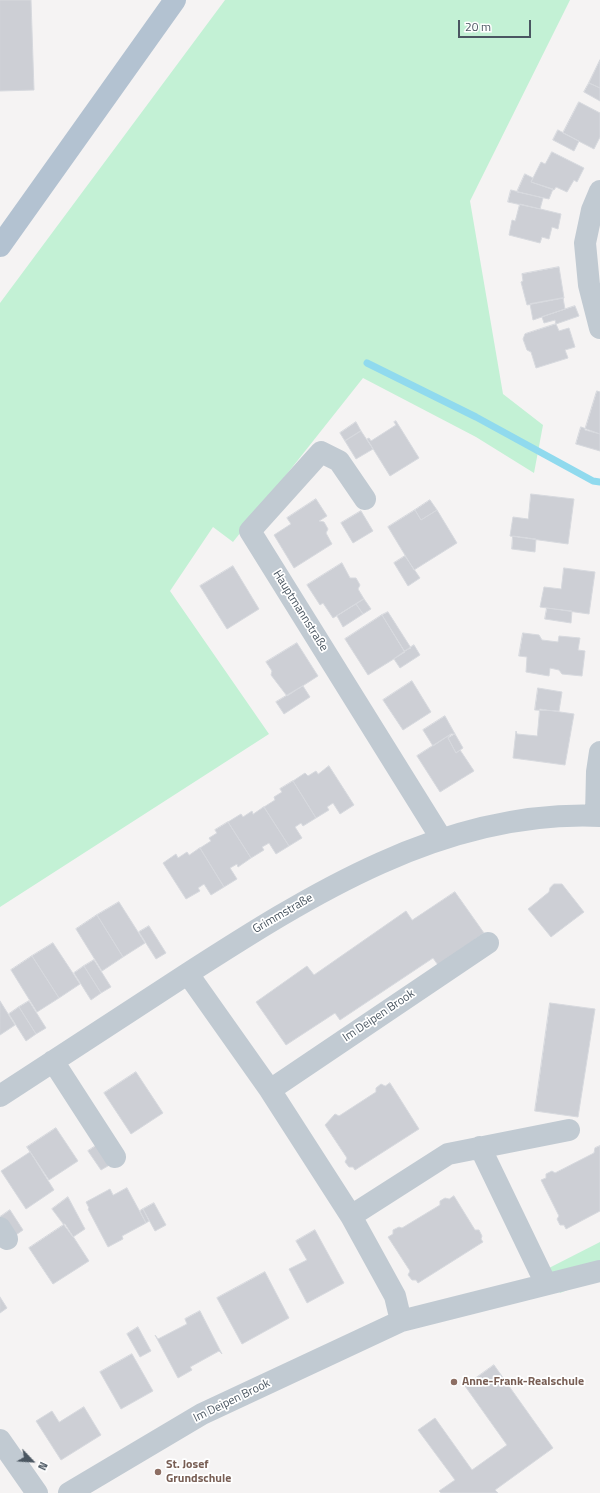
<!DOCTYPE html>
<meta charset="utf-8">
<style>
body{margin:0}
#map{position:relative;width:600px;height:1493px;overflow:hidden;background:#f5f3f3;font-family:"Titillium Web",sans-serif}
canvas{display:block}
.north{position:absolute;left:12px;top:1441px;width:40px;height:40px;-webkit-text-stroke:3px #fff;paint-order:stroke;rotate:115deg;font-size:11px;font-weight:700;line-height:16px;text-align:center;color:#4a5661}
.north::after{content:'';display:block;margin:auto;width:14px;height:18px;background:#4a5661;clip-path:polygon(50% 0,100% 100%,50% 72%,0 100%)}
.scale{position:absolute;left:458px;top:20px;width:73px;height:18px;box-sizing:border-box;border:2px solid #4a5661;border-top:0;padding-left:5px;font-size:12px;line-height:14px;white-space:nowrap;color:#4a5661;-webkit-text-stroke:3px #fff;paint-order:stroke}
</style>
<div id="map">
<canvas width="600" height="1493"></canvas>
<div class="north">N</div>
<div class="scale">20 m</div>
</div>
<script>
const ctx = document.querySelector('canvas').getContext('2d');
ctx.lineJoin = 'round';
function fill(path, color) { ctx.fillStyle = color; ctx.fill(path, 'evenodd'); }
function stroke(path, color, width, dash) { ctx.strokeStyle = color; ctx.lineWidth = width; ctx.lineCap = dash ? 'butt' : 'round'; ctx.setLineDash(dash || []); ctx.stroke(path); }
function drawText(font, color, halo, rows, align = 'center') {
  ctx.font = font + ' "Titillium Web",sans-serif'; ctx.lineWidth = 3.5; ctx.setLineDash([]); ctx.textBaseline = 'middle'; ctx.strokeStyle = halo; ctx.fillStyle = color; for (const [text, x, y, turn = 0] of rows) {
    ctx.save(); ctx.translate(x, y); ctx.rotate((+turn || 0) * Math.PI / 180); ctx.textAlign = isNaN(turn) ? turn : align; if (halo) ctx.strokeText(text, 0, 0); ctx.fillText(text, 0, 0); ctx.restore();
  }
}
fill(new Path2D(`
 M225,0H570L470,201L503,394L543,425L534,473L476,437L363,378L233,542L213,527L170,591L269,734L0,907V303Z
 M600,1242V1277L560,1293L549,1268Z`), '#c3f1d5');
stroke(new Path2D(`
 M367,363L476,417L593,481L600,482`), '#90daee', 7);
const building = new Path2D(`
 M0,0H31L34,90L0,91Z
 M600,60V88L589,83Z
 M589,83L600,88V101L584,92Z
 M579,102L600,113V137L594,149L563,133Z
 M558,130L579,141L574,151L553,140Z
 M552,152L584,168L577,182L574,180L567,192L556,187L554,190L531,182L541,162L545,164Z
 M525,174L533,178L531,182L553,189L549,199L517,192Z
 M511,190L543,198L540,209L508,202Z
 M520,204L561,214L558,229L552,227L549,239L542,237L540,243L509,235L512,220L515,221Z
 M559,267L564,298L527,305L521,282L523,281L522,274Z
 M563,298L565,309L533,320L530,304Z
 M575,306L579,316L556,324L555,320L544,323L542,317Z
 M556,324L559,331L569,328L575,347L565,350L568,358L536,368L531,352L527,350L523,339L525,334Z
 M597,391L600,392V434L585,430Z
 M396,421L419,458L390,476L367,439L369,438L371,441L396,425L394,422Z
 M356,422L361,431L345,441L340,433Z
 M581,427L600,434V451L576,444Z
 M361,431L373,449L356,459L345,441Z
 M531,494L574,499L568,544L510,536L513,517L528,519Z
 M316,499L327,516L319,521L324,522L328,529L326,533L332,544L294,568L274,535L291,524L287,518Z
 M430,500L437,510L421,520L415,510Z
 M415,510L421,520L437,510L457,543L414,570L388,527Z
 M361,511L373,531L353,543L341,523Z
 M513,536L536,539L535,552L512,549Z
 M405,556L420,578L408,586L394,563Z
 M342,563L350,578H356L360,585L358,589L364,599L333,618L323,603L320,605L307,585Z
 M233,566L259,609L227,629L200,586Z
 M564,568L595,572L589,614L540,607L544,587L561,589Z
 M364,599L371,609L363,614L356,604Z
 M356,604L363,614L343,627L337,616Z
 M547,608L572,611L571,623L545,619Z
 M388,612L411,648L404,651L382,615Z
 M382,615L405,652L368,675L345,639Z
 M523,633L539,635L542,640L558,642L559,636L580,638L578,650L585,651L582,676L562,674L559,670L550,668L549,676L526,672L527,657L519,656Z
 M297,643L318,676L287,696L271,675L272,671L266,662Z
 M414,645L420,655L400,668L394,659Z
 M412,681L431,712L403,730L383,700Z
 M303,686L310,697L284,714L276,702Z
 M538,688L562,692L559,711L535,710Z
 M540,709L574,714L565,765L513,758L516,731L517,734L537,736Z
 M445,716L455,734H451L433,746L423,730Z
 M451,734L448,738L456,753L460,750L474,771L440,792L417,756Z
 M455,734L463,748L456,753L448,738Z
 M329,766L354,805L340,814L333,803L327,807L329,810L316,818L293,781L305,773L308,776L316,771L318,774Z
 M293,781L316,818L303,826L301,823L295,827L302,838L289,846L264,807L275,800L274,797L282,792L280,789Z
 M264,807L289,846L276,854L269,843L262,847L264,850L251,858L228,822L241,814L243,817L252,811L253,814Z
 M228,822L251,858L238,867L237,864L230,868L237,879L224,887L200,848L211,841L209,838L217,833L215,830Z
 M200,848L224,887L211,895L204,884L198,888L200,891L186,899L163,863L176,854L178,858L187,852L189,855Z
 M554,884H562L584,912L551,937L528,909L549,892L550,888Z
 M455,892L484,933L438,965L433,958L340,1020L335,1013L286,1045L256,1002L307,966L314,975L406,911L412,920Z
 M119,902L145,943L123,957L97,915Z
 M97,915L123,957L102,971L76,929Z
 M149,926L166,953L156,959L139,932Z
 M53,943L80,984L59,998L32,956Z
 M32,956L59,998L37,1012L11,970Z
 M94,960L111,987L101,993L84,966Z
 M84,966L101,993L91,1000L74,973Z
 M0,1001L15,1025L0,1035Z
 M29,1001L46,1028L36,1034L19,1007Z
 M550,1003L595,1009L578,1117L535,1111Z
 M19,1007L36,1034L26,1041L9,1014Z
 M136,1072L163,1113L131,1134L104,1093Z
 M390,1083L419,1129L355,1170L353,1167H349L345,1162L347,1158L325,1125L335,1114L339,1116L376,1092V1088L381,1084L385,1086Z
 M56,1128L78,1161L49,1180L27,1147Z
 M100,1143L113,1163L101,1170L88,1151Z
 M600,1146V1211L566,1229L564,1225H560L557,1219L559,1216L541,1180L546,1178V1174L552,1171L555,1173L594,1153L595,1148Z
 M27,1147L54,1190L26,1209L1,1171L30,1152Z
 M127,1188L146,1223L122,1236L123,1239L108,1247L88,1209L89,1208L86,1202L110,1189L113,1195Z
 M454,1196L475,1230H479L482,1236L481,1239L483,1242L418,1283L416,1280H412L408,1275L410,1271L388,1237L393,1234V1230L399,1227L402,1228L440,1205V1201L445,1198L449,1199Z
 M68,1197L85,1229L73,1237L52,1209Z
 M154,1203L166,1225L155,1231L143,1209Z
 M143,1209L149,1221L146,1223L140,1211Z
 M10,1210L23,1230L13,1237L0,1217Z
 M65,1224L89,1261L53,1284L29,1248Z
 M315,1230L344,1283L307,1303L289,1269L307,1260L296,1241Z
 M265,1272L289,1318L242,1344L217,1298Z
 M0,1297L7,1308L0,1313Z
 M200,1311L222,1354L219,1351L190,1367L192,1370L178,1378L155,1335L158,1339L187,1324L185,1319Z
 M138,1327L151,1351L140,1357L127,1334Z
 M132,1354L153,1391L121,1409L100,1372Z
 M494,1365L553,1448L495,1490L498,1493H441L439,1491L455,1480L418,1430L435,1418L472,1470L507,1445L465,1386Z
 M84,1407L101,1435L61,1460L36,1421L52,1411L59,1422Z`);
fill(building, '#cdcfd5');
stroke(building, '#d7d9de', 1);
stroke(new Path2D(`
 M600,191L592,210L585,243L589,285L600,328
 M365,499L339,461L321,452L250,531L441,838
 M596,815L597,772L600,752
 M188,974L270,1090L351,1216L395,1296L401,1321
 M53,1061L115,1157
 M270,1090L488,943
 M0,1096C61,1056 123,1016 184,976C310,895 444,809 600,816
 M480,1147L546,1284
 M351,1216L448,1154L569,1130
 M0,1228L7,1239
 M0,1440L37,1493
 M69,1493L202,1414L401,1321L600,1271`), '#c1cad2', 22);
stroke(new Path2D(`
 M0,246L175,0`), '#b3c2d1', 22);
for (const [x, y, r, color] of [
 [454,1382,4,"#8d6e63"],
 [158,1472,4,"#8d6e63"]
]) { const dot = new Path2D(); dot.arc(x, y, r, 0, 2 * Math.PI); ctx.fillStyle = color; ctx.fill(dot); stroke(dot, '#fff', 1.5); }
drawText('12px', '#4a5661', '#fff', [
 ["Hauptmannstraße",300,611,58],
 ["Grimmstraße",283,914,-30],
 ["Im Deipen Brook",379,1016,-34],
 ["Im Deipen Brook",232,1401,-26]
]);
drawText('bold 12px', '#785e54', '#fff', [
 ["Anne-Frank-Realschule",462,1382],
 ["St. Josef",166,1465],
 ["Grundschule",166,1479]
], 'left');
</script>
